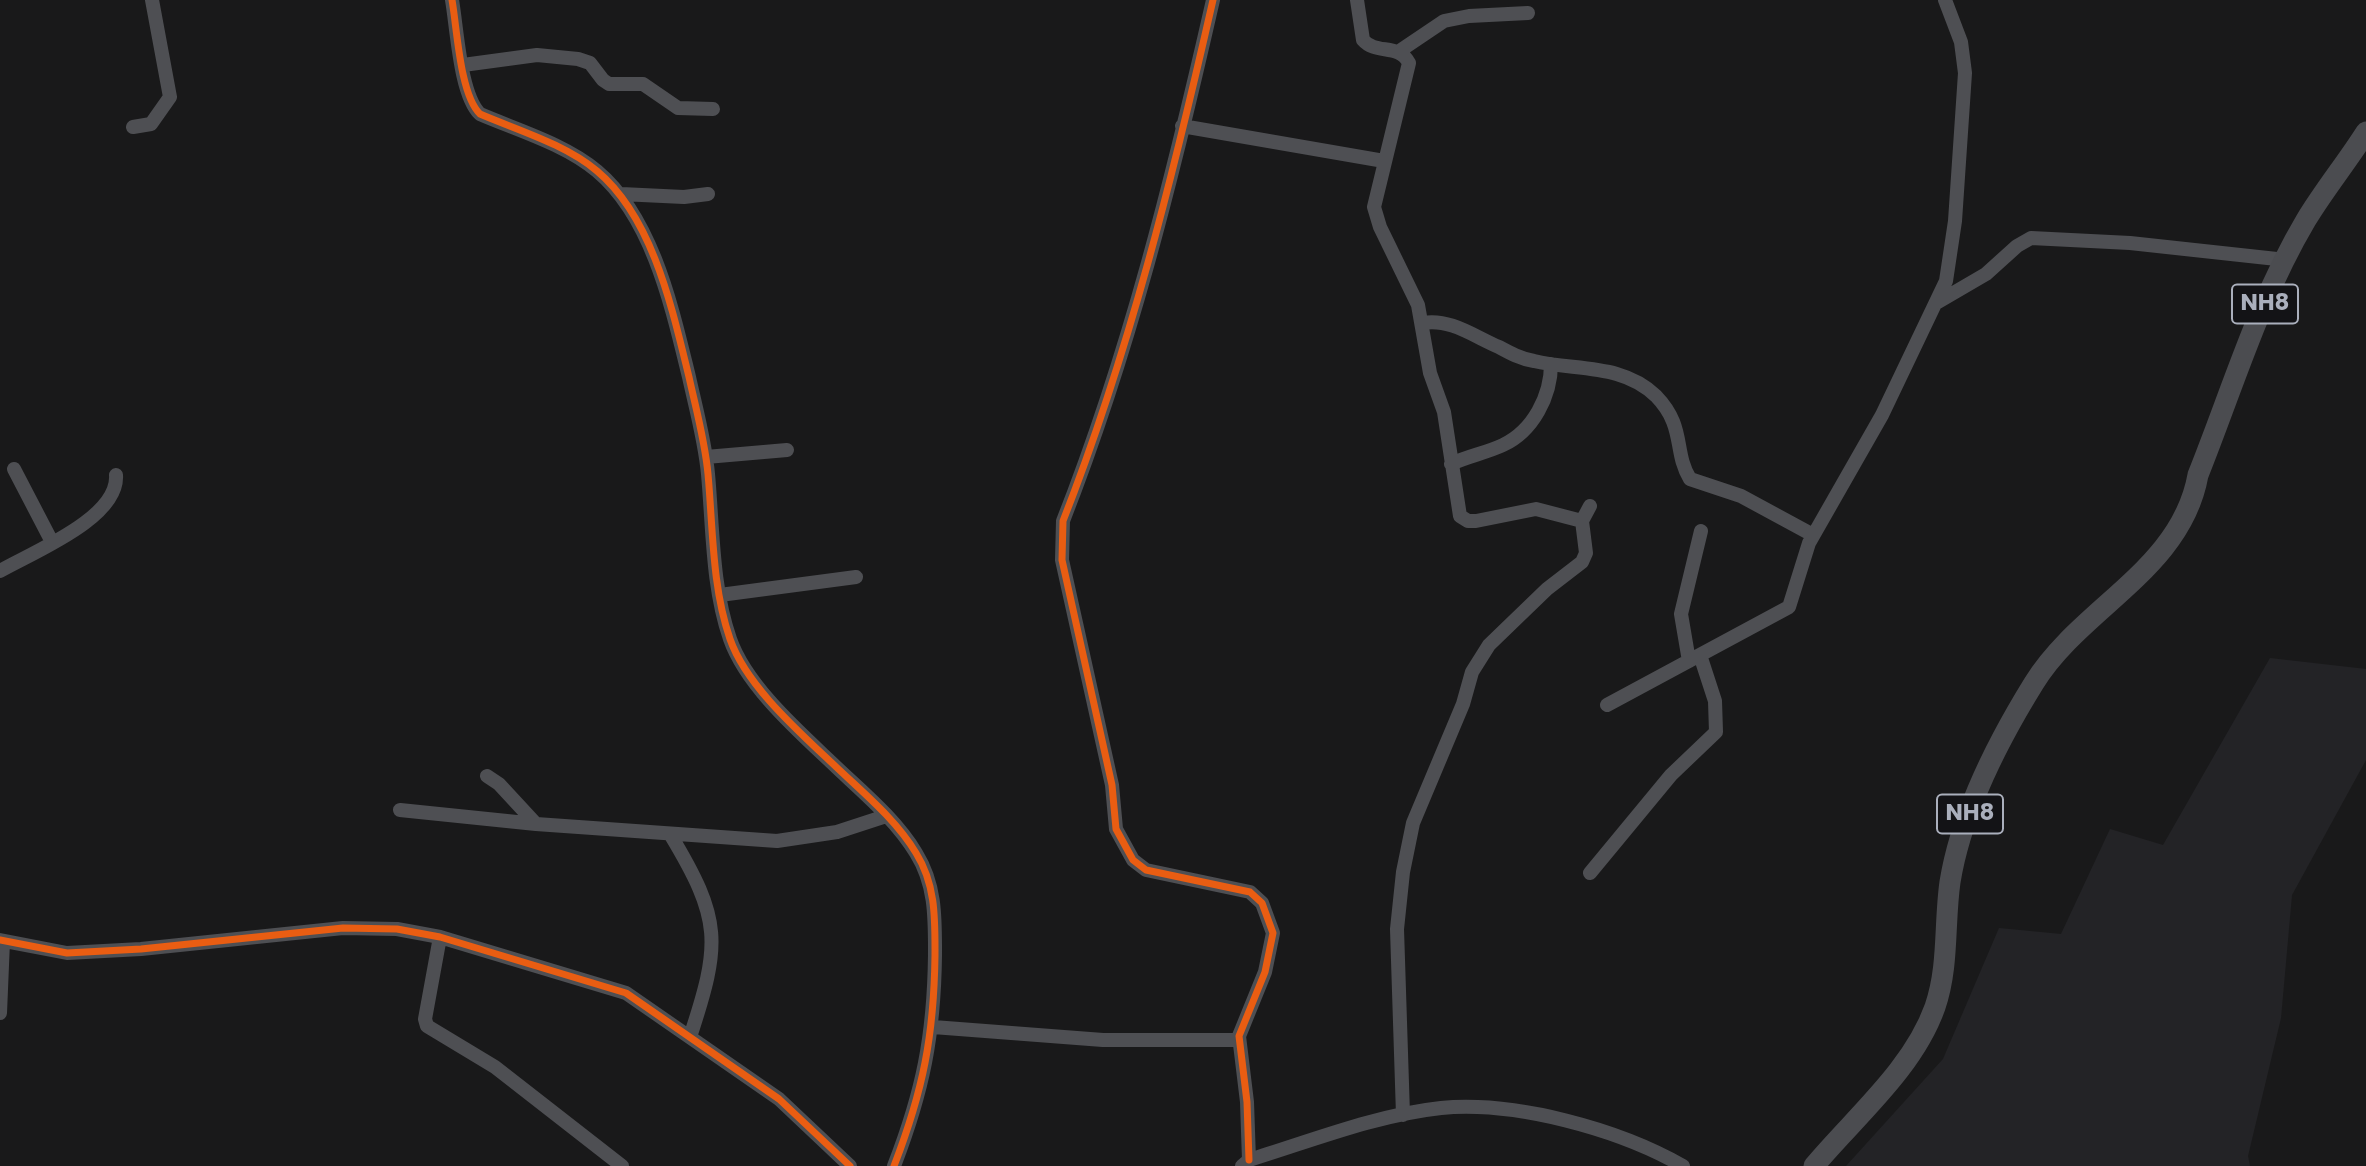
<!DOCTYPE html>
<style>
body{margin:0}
canvas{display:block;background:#19191a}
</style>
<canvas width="2366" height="1166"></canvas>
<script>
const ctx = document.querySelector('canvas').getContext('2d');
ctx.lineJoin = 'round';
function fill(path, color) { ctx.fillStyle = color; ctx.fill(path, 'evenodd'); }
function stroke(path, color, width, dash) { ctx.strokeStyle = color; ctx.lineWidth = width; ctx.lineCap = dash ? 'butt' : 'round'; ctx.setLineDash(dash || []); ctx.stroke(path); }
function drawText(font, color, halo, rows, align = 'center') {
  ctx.font = font + ' Poppins,sans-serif'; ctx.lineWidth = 6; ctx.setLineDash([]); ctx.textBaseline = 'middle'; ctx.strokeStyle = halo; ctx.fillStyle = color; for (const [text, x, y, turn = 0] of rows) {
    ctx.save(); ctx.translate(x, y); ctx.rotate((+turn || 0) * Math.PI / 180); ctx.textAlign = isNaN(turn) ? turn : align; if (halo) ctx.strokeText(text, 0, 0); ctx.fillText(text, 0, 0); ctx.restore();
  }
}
fill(new Path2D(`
 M2270,658L2366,669V760L2292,895L2281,1018L2248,1156L2250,1166H1846L1943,1059L1999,928L2061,934L2110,829L2163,845Z`), '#232326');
stroke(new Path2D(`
 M452,0C457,28 460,95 480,114C517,130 565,144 597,171C653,218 672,308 689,377C696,409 705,441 708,474C713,529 712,587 730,639C746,685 797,730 832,763C861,791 895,818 916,853C936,885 935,919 935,955C934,1036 923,1091 894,1166
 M1213,0C1173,176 1129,353 1063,521L1062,560L1112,785L1116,829L1133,860L1146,870L1250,892L1262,903L1273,933L1265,972L1239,1036L1247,1102L1249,1160
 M1357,0L1363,40C1376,55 1399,43 1409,63L1374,207L1380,227L1418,305L1430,373L1444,412L1460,516L1468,521H1476L1536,509L1582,521
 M1398,52L1444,21L1469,16L1528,13
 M463,65L537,55L578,59L590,63L603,80L609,84H643L678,108L713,109
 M1182,126L1384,161
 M133,127L151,124L170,97L152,0
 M621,194L684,197L708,194
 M1938,302L1986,274L2017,246L2031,238L2130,243L2286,260
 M1423,323C1450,318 1475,337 1499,347C1510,353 1521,359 1534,361C1575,371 1622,363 1656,396C1686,427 1673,451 1690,479L1741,496L1813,535
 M706,457L787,450
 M1451,464C1468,456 1486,453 1503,445C1533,431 1551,396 1551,364
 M14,469L52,542
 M0,571C33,552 119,518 116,475
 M720,595L856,577
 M1689,661L1681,614L1701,531
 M1607,705L1789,607L1809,543L1882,415L1946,281L1955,221L1965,73L1961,42L1945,0
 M487,776L499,784L536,824
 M400,810L536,824L777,841L837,832L886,816
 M670,834C722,920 721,943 690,1037
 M1590,873L1671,775L1716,732L1715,701L1700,655
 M440,937L425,1019L427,1026L495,1067L622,1166
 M0,940L67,953L141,949L343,928L397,929L440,937L626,993L779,1099L850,1166
 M0,1013L3,941
 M933,1027L1103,1040H1238
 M1403,1115L1397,929L1403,872L1413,823L1463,704L1472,672L1489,645L1547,589L1582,562L1586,553L1582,521L1590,506
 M1242,1166L1249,1160C1311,1141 1376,1115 1441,1108C1516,1101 1618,1129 1683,1166`), '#4e4f53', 14);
stroke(new Path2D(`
 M1814,1166C1855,1117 1913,1069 1935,1007C1949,966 1944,924 1950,882C1961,814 1998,741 2034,683C2081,607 2181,570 2198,475C2232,390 2259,299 2306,220C2324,190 2347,162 2366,132`), '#4b4c50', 21);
stroke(new Path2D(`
 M452,0C457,28 460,95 480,114C517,130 565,144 597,171C653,218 672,308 689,377C696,409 705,441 708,474C713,529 712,587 730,639C746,685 797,730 832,763C861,791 895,818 916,853C936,885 935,919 935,955C934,1036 923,1091 894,1166
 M1213,0C1173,176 1129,353 1063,521L1062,560L1112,785L1116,829L1133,860L1146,870L1250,892L1262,903L1273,933L1265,972L1239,1036L1247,1102L1249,1160
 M0,940L67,953L141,949L343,928L397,929L440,937L626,993L779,1099L850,1166`), '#e95d12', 7);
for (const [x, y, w] of [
 [2265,304,66],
 [1970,814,66]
]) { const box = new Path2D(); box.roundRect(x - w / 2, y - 19.5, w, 39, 5); ctx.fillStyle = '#131316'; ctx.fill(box); stroke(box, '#aaafbc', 2); }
drawText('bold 23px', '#aaafbc', null, [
 ["NH8",2265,304],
 ["NH8",1970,814]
]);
</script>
